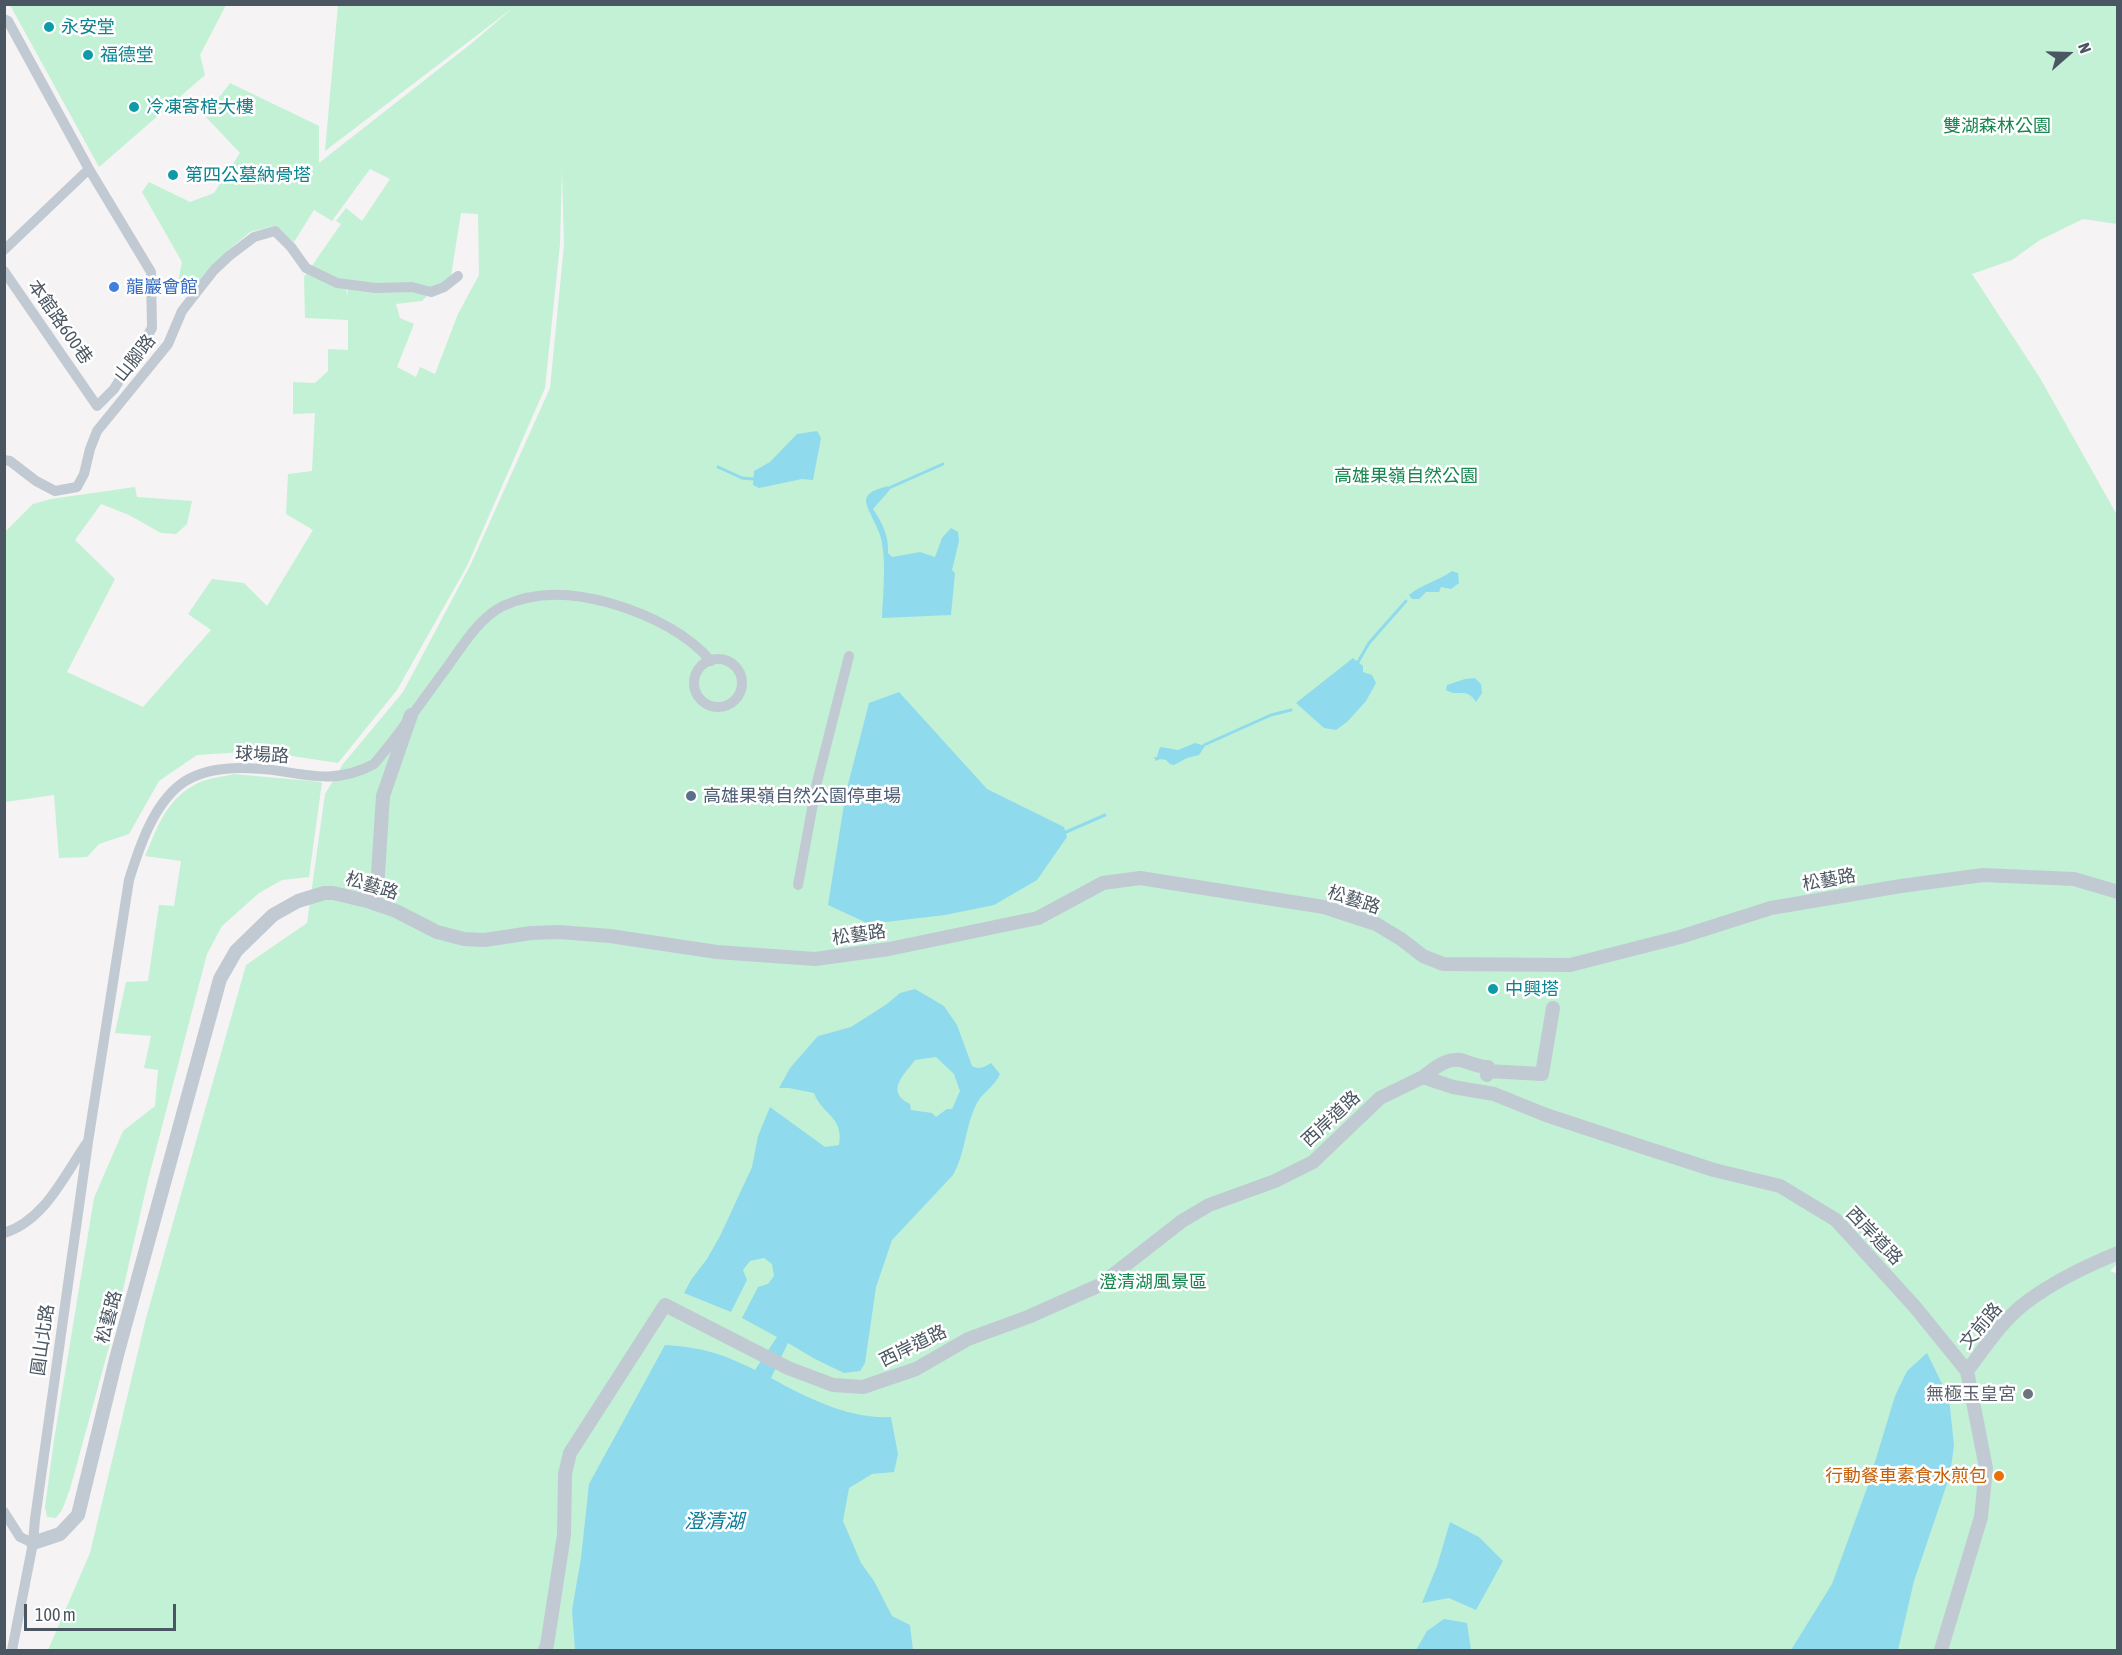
<!DOCTYPE html>
<meta charset="utf-8">
<style>
body{margin:0}
#map{position:relative;width:2122px;height:1655px;overflow:hidden;background:#f5f3f3;font-family:"Asap Condensed",sans-serif}
canvas{display:block}
.frame{position:absolute;inset:0;border:6px solid #4a5661;pointer-events:none}
.north{position:absolute;left:2038px;top:24px;width:60px;height:60px;-webkit-text-stroke:4px #fff;paint-order:stroke;rotate:70deg;font-size:16px;font-weight:700;line-height:24px;text-align:center;color:#4a5661}
.north::after{content:'';display:block;margin:auto;width:21px;height:27px;background:#4a5661;clip-path:polygon(50% 0,100% 100%,50% 72%,0 100%)}
.scale{position:absolute;left:24px;top:1604px;width:152px;height:27px;box-sizing:border-box;border:3px solid #4a5661;border-top:0;padding-left:8px;font-size:18px;line-height:21px;white-space:nowrap;color:#4a5661;-webkit-text-stroke:4px #fff;paint-order:stroke}
</style>
<div id="map">
<canvas width="2122" height="1655"></canvas>
<div class="frame"></div>
<div class="north">N</div>
<div class="scale">100 m</div>
</div>
<script>
const ctx = document.querySelector('canvas').getContext('2d');
ctx.lineJoin = 'round';
function fill(path, color) { ctx.fillStyle = color; ctx.fill(path, 'evenodd'); }
function stroke(path, color, width, dash) { ctx.strokeStyle = color; ctx.lineWidth = width; ctx.lineCap = dash ? 'butt' : 'round'; ctx.setLineDash(dash || []); ctx.stroke(path); }
function drawText(font, color, halo, rows, align = 'center') {
  ctx.font = font + ' "Asap Condensed","Noto Sans TC",sans-serif'; ctx.lineWidth = 5; ctx.setLineDash([]); ctx.textBaseline = 'middle'; ctx.strokeStyle = halo; ctx.fillStyle = color; for (const [text, x, y, turn = 0] of rows) {
    ctx.save(); ctx.translate(x, y); ctx.rotate((+turn || 0) * Math.PI / 180); ctx.textAlign = isNaN(turn) ? turn : align; if (halo) ctx.strokeText(text, 0, 0); ctx.fillText(text, 0, 0); ctx.restore();
  }
}
fill(new Path2D(`
 M10,5H226L200,55L205,75L99,167Z
 M338,5H2117V224L2083,219L2040,240L2012,260L1972,274L2040,378L2117,515L2118,1263L2110,1271L2118,1274L2117,1650H48L90,1553L146,1318L246,965L307,923L325,794L343,764L403,692L471,564L550,388L564,245L562,169L560,244L545,388L467,566L397,690L338,763L259,751L197,755L159,781L129,834L99,844L87,857L59,858L54,795L5,802L4,533L33,504L51,499L135,487L137,497L192,501L187,524L176,534L161,533L129,515L101,504L75,540L115,579L67,672L143,707L211,630L188,614L212,579L244,583L267,606L313,530L286,514L288,474L312,471L315,413L293,414V382L315,383L328,371V349L348,350V320L305,318L304,277L341,224L336,221L346,208L362,221L390,179L370,169L332,221L314,210L294,242L274,226L250,232L227,251L189,293L182,292L178,282L182,262L142,192L149,182L190,202L214,193L240,153L205,116L230,83L319,126V163L472,43L514,7L325,151ZM461,213L478,214L479,275L458,314L435,374L420,367L416,377L397,367L414,324L400,318L396,304L422,301L430,293L348,285L347,298L346,283L435,289L451,276Z
 M234,774L322,782L309,877L282,880L259,893L222,926L207,954L148,1180L115,1325L70,1489L62,1510L56,1518L47,1517L45,1507L54,1440L94,1198L123,1131L155,1106L158,1070L144,1068L151,1036L115,1033L126,982L148,981L159,905L174,906L181,861L145,856C158,826 166,799 198,783C208,778 223,777 234,774Z`), '#c3f1d5');
fill(new Path2D(`
 M817,431L821,438L813,480L802,479L759,488L753,485L754,471L770,462L797,434Z
 M888,486L890,489L888,492L873,509C882,522 889,536 888,553L892,557L920,552L935,557L942,538L951,528L958,532L959,541L952,570L955,573L951,615L882,618C883,594 886,566 882,543C881,530 865,508 866,500C868,490 880,489 888,486Z
 M1452,571L1458,573L1459,583L1451,589L1441,587L1439,592H1426L1419,599H1412L1409,595C1422,584 1438,581 1452,571Z
 M1353,658L1363,666V672L1372,675L1376,683L1366,701L1347,722L1336,730L1324,728L1296,703Z
 M1475,678L1481,684L1482,693L1476,702C1466,686 1458,698 1446,690L1447,685L1465,679Z
 M899,692L987,789L1064,827L1067,837L1037,880L994,905L945,915L869,924L828,905L846,792L869,703Z
 M1195,743L1205,746L1199,755L1187,758L1174,765L1170,764L1166,760L1160,759L1156,761L1154,757H1157L1159,749L1161,747L1178,750Z
 M915,989L944,1006L957,1025L972,1066C980,1070 984,1067 991,1063L1000,1074C995,1086 983,1092 977,1103C965,1126 966,1152 953,1175L892,1240L876,1287L865,1363L860,1371L844,1373L815,1359L788,1343L771,1378C807,1398 849,1419 891,1417L898,1454L894,1472L872,1474L849,1488L843,1521L861,1563L874,1581L892,1616L910,1625L913,1650H575L572,1610L581,1558L589,1484L665,1345C700,1347 724,1354 755,1370L777,1337L742,1318L758,1287L768,1284L774,1276L772,1264L764,1258L750,1261L743,1270L747,1280L731,1312L684,1293L691,1280L707,1259L720,1236L752,1167L758,1136L770,1107L825,1147L839,1145C844,1116 822,1115 814,1093L789,1088H779L790,1068L818,1036L851,1027L887,1004L900,993ZM936,1057L954,1074L960,1091L952,1109H947L936,1117L932,1113L911,1110L910,1104C883,1091 907,1072 915,1060Z
 M1927,1353L1949,1398L1954,1445L1950,1475L1914,1581L1898,1650H1791L1832,1584L1867,1488L1895,1396L1907,1371Z
 M1450,1522L1479,1537L1503,1561L1476,1610L1449,1598L1422,1603L1437,1566Z
 M1444,1619L1467,1623L1471,1650H1416L1427,1631Z`), '#90daee');
stroke(new Path2D(`
 M718,467L742,478L753,479
 M889,488L943,464
 M1358,662L1369,643L1406,601
 M1204,745L1271,715L1291,710
 M1066,832L1105,815`), '#90daee', 3);
stroke(new Path2D(`
 M4,19L8,21L89,169L151,272L152,328L114,389L97,406L4,271
 M4,250L89,169
 M4,460L10,461L36,481L55,491L77,487L84,474L90,449L97,431L168,344L182,311L214,270L229,256L254,237L275,231L291,247L306,268L337,283L376,288L412,287L431,292L444,287L458,276
 M694 683a24 24 0 1 1 48 0a24 24 0 1 1-48 0Z
 M798,885L817,782L849,656
 M4,1233C44,1221 64,1176 86,1144
 M4,1512L20,1537L33,1543
 M12,1650L33,1543L35,1519L88,1142L129,880C139,848 153,805 181,784C208,764 249,767 280,771C315,777 341,782 374,764C401,733 423,699 448,666C462,646 480,617 503,606C536,590 575,593 610,603C647,614 685,631 711,661`), '#c1cad2', 10);
stroke(new Path2D(`
 M376,904L383,796L411,715
 M1487,1071L1542,1074L1553,1008
 M1423,1077C1435,1068 1448,1056 1464,1061C1472,1064 1479,1067 1488,1067L1487,1075
 M1967,1371C1985,1347 2003,1319 2028,1301C2055,1281 2086,1266 2118,1253
 M33,1543L60,1534L78,1515L117,1355L220,979L236,951L273,915L298,901L324,893H333L367,901L396,911L437,932L464,939L485,940L531,933L559,932L610,936L717,952L815,959L889,949L1038,918L1103,883L1140,878L1324,907L1376,924L1401,939L1423,956L1443,964L1570,965L1680,937L1771,908L1901,886L1983,875L2074,879L2118,892
 M545,1650L547,1645L564,1535L565,1474L570,1453L665,1305L788,1368L833,1385L863,1387L916,1369L968,1339L1028,1317L1100,1285L1182,1221L1209,1205L1275,1181L1313,1162L1380,1098L1423,1077L1453,1087L1494,1094L1546,1115L1649,1149L1714,1170L1780,1186L1836,1220L1915,1307L1967,1371L1986,1468L1981,1517L1941,1650`), '#c1cad2', 14);
for (const [x, y, r, color] of [
 [49,27,6,"#0f9aa8"],
 [88,55,6,"#0f9aa8"],
 [134,107,6,"#0f9aa8"],
 [173,175,6,"#0f9aa8"],
 [114,287,6,"#3f7fe0"],
 [691,796,6,"#5c6f8a"],
 [1493,989,6,"#0f9aa8"],
 [2028,1394,6,"#6b7280"],
 [1999,1476,6,"#e8710a"]
]) { const dot = new Path2D(); dot.arc(x, y, r, 0, 2 * Math.PI); ctx.fillStyle = color; ctx.fill(dot); stroke(dot, '#fff', 2); }
drawText('18px', '#0d838f', '#fff', [
 ["永安堂",61,27],
 ["福德堂",100,55],
 ["冷凍寄棺大樓",146,107],
 ["第四公墓納骨塔",185,175],
 ["中興塔",1505,989]
], 'left');
drawText('18px', '#17864f', '#fff', [
 ["雙湖森林公園",1997,126],
 ["高雄果嶺自然公園",1406,476],
 ["澄清湖風景區",1153,1282]
]);
drawText('18px', '#366cbe', '#fff', [
 ["龍巖會館",126,287]
], 'left');
drawText('18px', '#4a5661', '#fff', [
 ["本館路600巷",60,322,55],
 ["山腳路",135,358,-52],
 ["球場路",262,755,3],
 ["松藝路",1829,880,-10],
 ["松藝路",372,886,17],
 ["松藝路",1354,900,18],
 ["松藝路",859,935,-8],
 ["西岸道路",1331,1119,-43],
 ["西岸道路",1874,1236,46],
 ["松藝路",109,1317,-75],
 ["文前路",1981,1326,-50],
 ["圓山北路",43,1340,-82],
 ["西岸道路",913,1346,-26]
]);
drawText('18px', '#4e5e75', '#fff', [
 ["高雄果嶺自然公園停車場",703,796]
], 'left');
drawText('18px', '#5b616d', '#fff', [
 ["無極玉皇宮",2016,1394]
], 'right');
drawText('18px', '#c56008', '#fff', [
 ["行動餐車素食水煎包",1987,1476]
], 'right');
drawText('italic 20px', '#0c7c9b', '#fff', [
 ["澄清湖",714,1522]
]);
</script>
